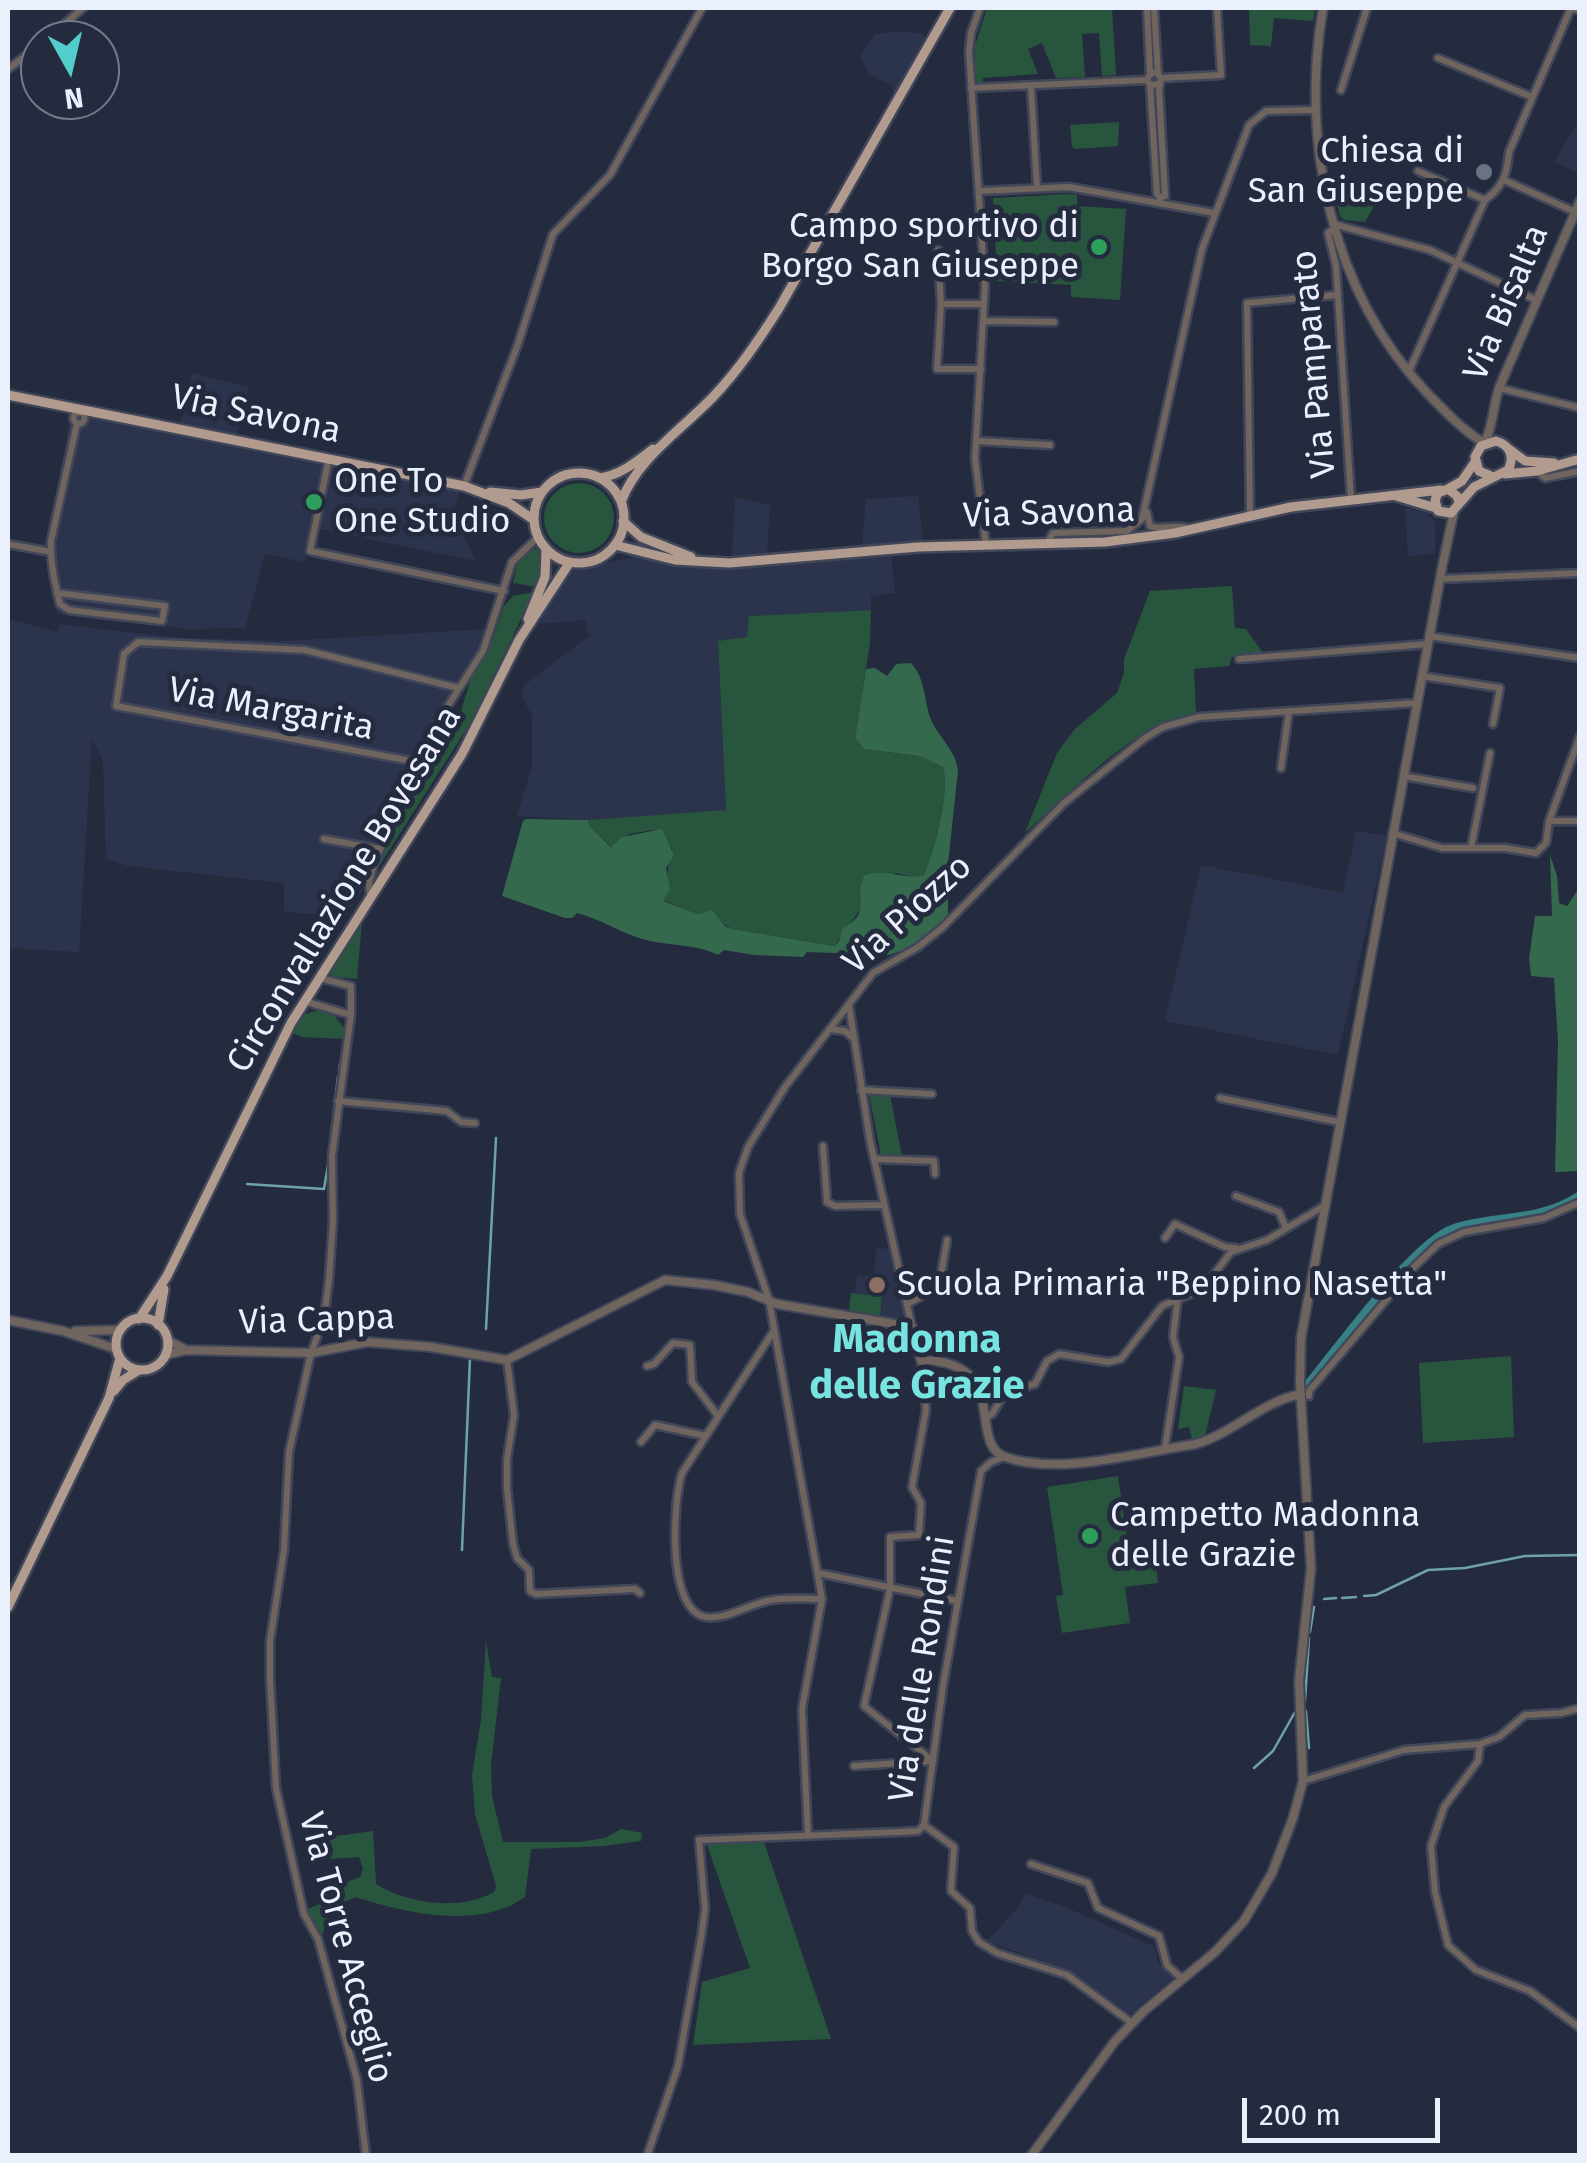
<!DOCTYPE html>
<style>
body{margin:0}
#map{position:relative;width:1587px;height:2163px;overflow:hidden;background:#252b3e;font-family:"Fira Sans",sans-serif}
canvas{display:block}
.frame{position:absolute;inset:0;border:10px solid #ebf0fd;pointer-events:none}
.north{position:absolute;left:20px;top:20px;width:100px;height:100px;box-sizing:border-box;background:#252b3e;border:2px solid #747a8a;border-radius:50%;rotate:172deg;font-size:28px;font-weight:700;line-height:40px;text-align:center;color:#ebf0fd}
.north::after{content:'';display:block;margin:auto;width:35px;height:45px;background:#53cdcb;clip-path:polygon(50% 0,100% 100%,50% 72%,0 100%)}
.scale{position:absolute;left:1242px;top:2098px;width:198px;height:45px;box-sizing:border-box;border:5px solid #ebf0fd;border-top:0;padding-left:12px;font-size:30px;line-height:35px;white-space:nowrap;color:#ebf0fd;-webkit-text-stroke:8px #252b3e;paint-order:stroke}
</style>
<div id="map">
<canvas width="1587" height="2163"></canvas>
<div class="frame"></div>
<div class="north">N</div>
<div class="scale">200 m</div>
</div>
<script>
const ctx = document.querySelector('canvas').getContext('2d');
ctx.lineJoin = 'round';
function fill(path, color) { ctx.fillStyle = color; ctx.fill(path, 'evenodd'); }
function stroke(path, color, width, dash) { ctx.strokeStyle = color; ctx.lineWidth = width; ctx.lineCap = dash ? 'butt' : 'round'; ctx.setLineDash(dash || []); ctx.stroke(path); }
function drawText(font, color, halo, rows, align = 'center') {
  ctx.font = font + ' "Fira Sans",sans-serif'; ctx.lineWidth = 10; ctx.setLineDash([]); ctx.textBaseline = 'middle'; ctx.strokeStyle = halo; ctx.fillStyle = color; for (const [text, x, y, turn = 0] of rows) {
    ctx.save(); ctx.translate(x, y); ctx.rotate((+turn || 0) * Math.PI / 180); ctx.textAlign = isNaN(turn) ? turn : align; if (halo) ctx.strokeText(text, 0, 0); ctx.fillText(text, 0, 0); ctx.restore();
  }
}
fill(new Path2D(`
 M897,32L921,33L927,38L894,95L892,86L868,73L860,55L875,34Z
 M1576,125L1579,126V173L1554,162Z
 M192,373L249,387L237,435L181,422Z
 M75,411L460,491L452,514L476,561L315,528L305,562L265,554L245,628L188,629L57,614L46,548L71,415Z
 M918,496L923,542L862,547L866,499Z
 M735,498L770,505L767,554L732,555Z
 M1405,508L1427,513L1435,522V554L1408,556Z
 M636,556L685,567L729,569L891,556L895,593L871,596V610L749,616L748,638L718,641L726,811L588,820L517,816L532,768V716L522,696L523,686L589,636L585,620L539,624L560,584L572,572Z
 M8,619L57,632L60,624L180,638L285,641L487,629L495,633L483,659L437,731L388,838L378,868L344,918L284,911V883L128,866L106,859L103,761L92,738L79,952L8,948Z
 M1356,831L1387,836L1338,1055L1165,1021L1201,865L1343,893Z
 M877,1248L889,1249L906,1321L881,1319L882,1296L855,1293L857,1275L873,1276Z
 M1025,1894L1063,1906L1155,1947L1158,1962L1175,1976L1131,2014L1073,1973L987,1941L1016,1910Z`), '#2c344d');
fill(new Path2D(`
 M987,8H1112L1116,75L1102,76L1099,33L1082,34L1085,77L1056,78L1042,43L1028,49L1038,74L983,78V82L975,83V46Z
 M1287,8L1315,10L1313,21L1274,18L1271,46L1250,45L1249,9Z
 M1119,122L1118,146L1075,149L1072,146L1070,125Z
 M1330,179L1356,181L1378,199L1365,222L1344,220L1340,216Z
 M1068,194L1077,195V206L1126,209L1120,300L1071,297V285L997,281L993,198Z
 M544 518a35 35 0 1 1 70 0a35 35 0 1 1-70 0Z
 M534,548L539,549L541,573L536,587L513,583L518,560Z
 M1232,586L1235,628L1246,629L1263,653L1232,657L1229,666L1194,669L1196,713C1134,723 1072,792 1025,833L1057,753L1075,729L1117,693L1124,673V659L1150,591Z
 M534,592L471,722L378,868L388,838L437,731L454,722L460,714L471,678L491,644L504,606L513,596Z
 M871,610L870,643L855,738L864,749L919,756L943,767C950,793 935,850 924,875L917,878L896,873L860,894L862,907L834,946L733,929C718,924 716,906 698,914L662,900C669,882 666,868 672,848L653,830L629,834L612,847L590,827L588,820L726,810L718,641L747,637L749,616Z
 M362,922L357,979L332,977L330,973Z
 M320,1010L334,1015L346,1030L344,1039L302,1037L293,1033L302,1015Z
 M869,1094L890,1095L902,1156H881Z
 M851,1293L882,1296L880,1319L854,1316L849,1309Z
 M845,1320L881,1327L878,1344L842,1337Z
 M1511,1356L1514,1437L1423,1443L1419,1363Z
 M1184,1386L1216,1390L1205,1436L1192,1439L1189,1427L1178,1429Z
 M1118,1476L1129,1553L1154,1551L1158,1583L1125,1587L1130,1623L1062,1633L1056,1596L1063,1595L1047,1487Z
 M486,1641L492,1677L501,1678L491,1765L492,1796L503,1842H579L605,1838L621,1829L642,1833L641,1841L603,1846L531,1849L525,1897C478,1931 403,1912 355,1897L331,1909L321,1938L306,1910L337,1896L349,1881L360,1877L363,1869L359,1857L331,1859L329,1837L373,1831L376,1884C407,1904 461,1911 494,1892L496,1886L475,1814L472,1775L481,1720Z
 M764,1842L831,2039L693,2045L702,1982L750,1968L707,1845Z`), '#28553d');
fill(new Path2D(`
 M911,663C927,681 923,701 932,722C941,740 955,750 958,770L948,864V914L944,922L917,944L890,955L807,952L803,957L755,955L724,950L718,955C697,944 670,946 646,940C622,934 601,919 577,913L572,918H565L502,896L523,821L526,819L588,820L590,827L611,847L622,837L662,829L674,855L666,868L670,889L663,901L698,914L712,910L726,927L733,929L834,946L839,941L843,928C874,912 852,896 865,875C887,868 907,881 924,875C935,849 950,793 943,767L919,756L864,749L855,738L866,669L875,668L887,676L896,664Z
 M1550,855L1557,876L1559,903L1567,906L1579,888V1171L1555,1172L1558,1041L1554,978L1531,976L1529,959L1535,916H1552Z`), '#35694d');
stroke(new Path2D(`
 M339,1070L344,1043
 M333,1119L338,1077
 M330,1149L332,1126
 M247,1184L324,1189L329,1159
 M486,1329L496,1138
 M462,1550L470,1358
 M1364,1596L1376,1595L1428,1570L1465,1568L1525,1556L1580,1555
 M1342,1598L1356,1597
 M1324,1599L1336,1598
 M1310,1632L1314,1607
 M1305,1701L1309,1638
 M1306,1711L1309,1748
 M1254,1768L1273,1751L1295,1712`), '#6da2aa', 2.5);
stroke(new Path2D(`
 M1307,1385C1337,1349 1414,1241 1454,1228C1498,1214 1537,1223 1580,1195`), '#378086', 8);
const minor = new Path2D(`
 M980,8L971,33L969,52L985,286L975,459L986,545
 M1147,8L1150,74
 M1154,8L1158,73
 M46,40L83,8
 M1438,58L1532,97
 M8,69L40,45
 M1161,78L1221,75L1217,8
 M1160,84L1150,85L1147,80L1150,74L1156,72L1161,78L1159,89L1165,196L1160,197V203
 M1150,85L1157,194L1160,197
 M1031,86L1037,188
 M971,88L1147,80
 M1341,90L1367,8
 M1418,171L1485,200
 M1504,180L1580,214
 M980,191L1069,187L1214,213
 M1333,224L1430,250L1536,300
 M1335,228L1328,233L1336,266L1351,499
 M938,250L941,304L937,369H981
 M941,304H984
 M983,321L1054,322
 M1409,371L1485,200C1503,187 1507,174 1509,152L1571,8
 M1499,388L1580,408
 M73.5 418a5.5 5.5 0 1 1 11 0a5.5 5.5 0 1 1-11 0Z
 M977,441L1050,445
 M329,458L310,551L504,591
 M1537,471L1545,478L1580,471
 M464,486L518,344L553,234L610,175L702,8
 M1147,512L1150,526C1161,531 1175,524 1187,528
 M1250,515L1247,303L1336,295
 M1047,543L1053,533L1127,531L1142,519L1202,249L1249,125L1266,111L1314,110
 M8,544L51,552
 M1440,579L1580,573
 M57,593L165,606L162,621L69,610L60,604C55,583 50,563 51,541L77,423
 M1429,636L1580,658
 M1239,659L1428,644
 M1422,676L1500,688L1493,724
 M417,762L116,706L124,654L138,642L305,650L458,688
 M1281,768L1289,711
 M1403,776L1473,788
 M1549,821L1580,736
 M1392,833L1442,848H1505L1536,853L1546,843L1549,821H1580
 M324,839L379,849
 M1471,848L1490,753
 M370,895L369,882L375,861L417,762L435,726L483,651L512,562L538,537
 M319,978L351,986V1015L332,1156L333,1221L329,1280L324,1318L311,1353L289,1452L284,1550L270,1641V1678L276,1788L304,1914L318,1939L357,2080L366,2156
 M304,1001L351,1015
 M849,1005L870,1141L912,1327
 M830,1029L845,1031L853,1038
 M861,1090L932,1094
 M1220,1098L1339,1122
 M338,1101L447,1111L461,1122L475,1123
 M823,1146L827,1202L835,1206L884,1205
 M874,1159L934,1161L935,1174
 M1236,1196L1279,1212L1286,1228
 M1165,1238L1175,1224L1225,1247L1236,1248
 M909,1303L939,1287L947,1240
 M773,1332L682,1473C673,1501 666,1611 706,1617C725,1620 748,1605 767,1601C784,1597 804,1599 822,1599
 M507,1360L514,1415L507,1459V1488L513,1544L517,1558L529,1570L530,1591L536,1594L635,1589L640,1593
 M921,1360L926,1410L912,1487L921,1503L919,1535L890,1537V1589L864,1706L933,1761
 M647,1366L654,1364L673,1343L690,1345L692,1382L718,1416
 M1309,1396V1391L1414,1267L1438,1244L1464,1232L1544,1218L1580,1202
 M988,1416L992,1414L1005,1393L1035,1384L1047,1361L1059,1354L1108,1362L1121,1359L1162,1306L1203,1289L1231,1252L1267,1240L1324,1206
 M641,1442L655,1425L706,1436
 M1165,1448L1179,1357L1173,1337L1178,1298
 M818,1573L958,1601
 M1480,1744L1478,1761L1444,1807L1431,1846L1435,1892L1448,1945L1476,1970L1530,1991L1580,2028
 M854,1766L932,1761
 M1303,1781L1404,1750L1480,1744L1499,1737L1525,1715L1561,1713L1580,1708
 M924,1825L943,1686L981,1471L991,1462L1004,1457
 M924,1825L954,1847L951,1891L970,1908L972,1931L979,1942L997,1953L1067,1975L1132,2023
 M808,1836L802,1709L822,1599L769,1300L740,1214L739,1173L748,1147L785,1087L873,973L918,947L943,927L1064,803L1145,738L1163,727L1199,717L1417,703
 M1031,1864L1088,1883L1098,1908L1159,1936L1167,1965L1182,1979
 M647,2156L678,2066L701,1938L705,1909L699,1840L900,1832L918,1831L924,1825`);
const tertiary = new Path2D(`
 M1323,8C1300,142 1331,291 1427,393C1445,411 1462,430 1484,443
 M1574,8L1580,10
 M1485,442C1493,425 1493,407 1499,388L1580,201
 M1443,563L1454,511
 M8,1320L63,1331L116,1349
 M75,1331L120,1330
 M167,1340L186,1350
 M165,1355L186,1350L311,1353L367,1342L431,1347L507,1360L665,1280L714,1285L748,1292L777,1304L912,1327L921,1360C1013,1361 966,1443 1005,1457C1059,1476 1140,1452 1196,1444C1233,1433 1263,1401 1301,1394
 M1031,2156L1115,2041L1144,2011L1215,1952L1244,1921L1272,1873L1293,1818L1303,1781L1299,1680L1311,1569L1300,1383L1301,1338L1442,568`);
const primary = new Path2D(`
 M8,395L464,486L509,503L534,520
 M1509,449L1525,461L1554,463
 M534 518a45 45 0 1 1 90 0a45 45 0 1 1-90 0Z
 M1505,474L1537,471L1580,459
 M599,478C620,476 637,461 653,449
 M1448,489L1462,481L1475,462
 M490,492L521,495L542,492
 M1396,496L1436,508
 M621,502C637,459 681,430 712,398C738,371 758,341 778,310L950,8
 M1459,503L1457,496L1448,489L1438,493L1435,500L1438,511L1451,513L1474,487L1508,470C1515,457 1510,445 1496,441L1481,446L1475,457L1479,471L1493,477
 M623,521L641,537L691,557
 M615,545L675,560L729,563L918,547L1105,542L1175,533L1291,507L1441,490
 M528,619L545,577L546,550
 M116 1344a26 26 0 1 1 52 0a26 26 0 1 1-52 0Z
 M139,1319L167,1276L291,1023L462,754L519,640L570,562
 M158,1325L164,1289
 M114,1391L123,1380L139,1370
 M8,1607L109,1398L120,1358`);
stroke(minor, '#414759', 11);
stroke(tertiary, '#414759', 12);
stroke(primary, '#414759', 14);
stroke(minor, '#6f645e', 6);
stroke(tertiary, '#6f645e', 8);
stroke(primary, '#b19b8f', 9);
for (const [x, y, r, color] of [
 [1484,172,10,"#6b7280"],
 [1099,247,10,"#2e9e5b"],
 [314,502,10,"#2e9e5b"],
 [877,1285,10,"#8d6e63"],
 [1090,1536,10,"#2e9e5b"]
]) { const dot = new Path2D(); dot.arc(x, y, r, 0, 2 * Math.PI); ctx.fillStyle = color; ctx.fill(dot); stroke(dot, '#252b3e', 4); }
drawText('35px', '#ebf0fd', '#252b3e', [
 ["Chiesa di",1464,152,"right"],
 ["San Giuseppe",1464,192,"right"],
 ["Campo sportivo di",1079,227,"right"],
 ["Borgo San Giuseppe",1079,267,"right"],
 ["One To",334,482],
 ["One Studio",334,522],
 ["Scuola Primaria \"Beppino Nasetta\"",897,1285],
 ["Campetto Madonna",1110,1516],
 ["delle Grazie",1110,1556]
], 'left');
drawText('35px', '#ebf0fd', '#252b3e', [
 ["Via Bisalta",1507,303,-67],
 ["Via Pamparato",1315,364,-95],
 ["Via Savona",256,415,12],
 ["Via Savona",1049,514,-2],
 ["Via Margarita",271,710,11],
 ["Circonvallazione Bovesana",345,890,-59],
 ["Via Piozzo",908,915,-42],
 ["Via Cappa",317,1321,-2],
 ["Via delle Rondini",923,1669,-81],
 ["Via Torre Acceglio",345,1948,75]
]);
drawText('bold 40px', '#78e4e2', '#252b3e', [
 ["Madonna",917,1341],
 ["delle Grazie",917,1387]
]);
</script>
